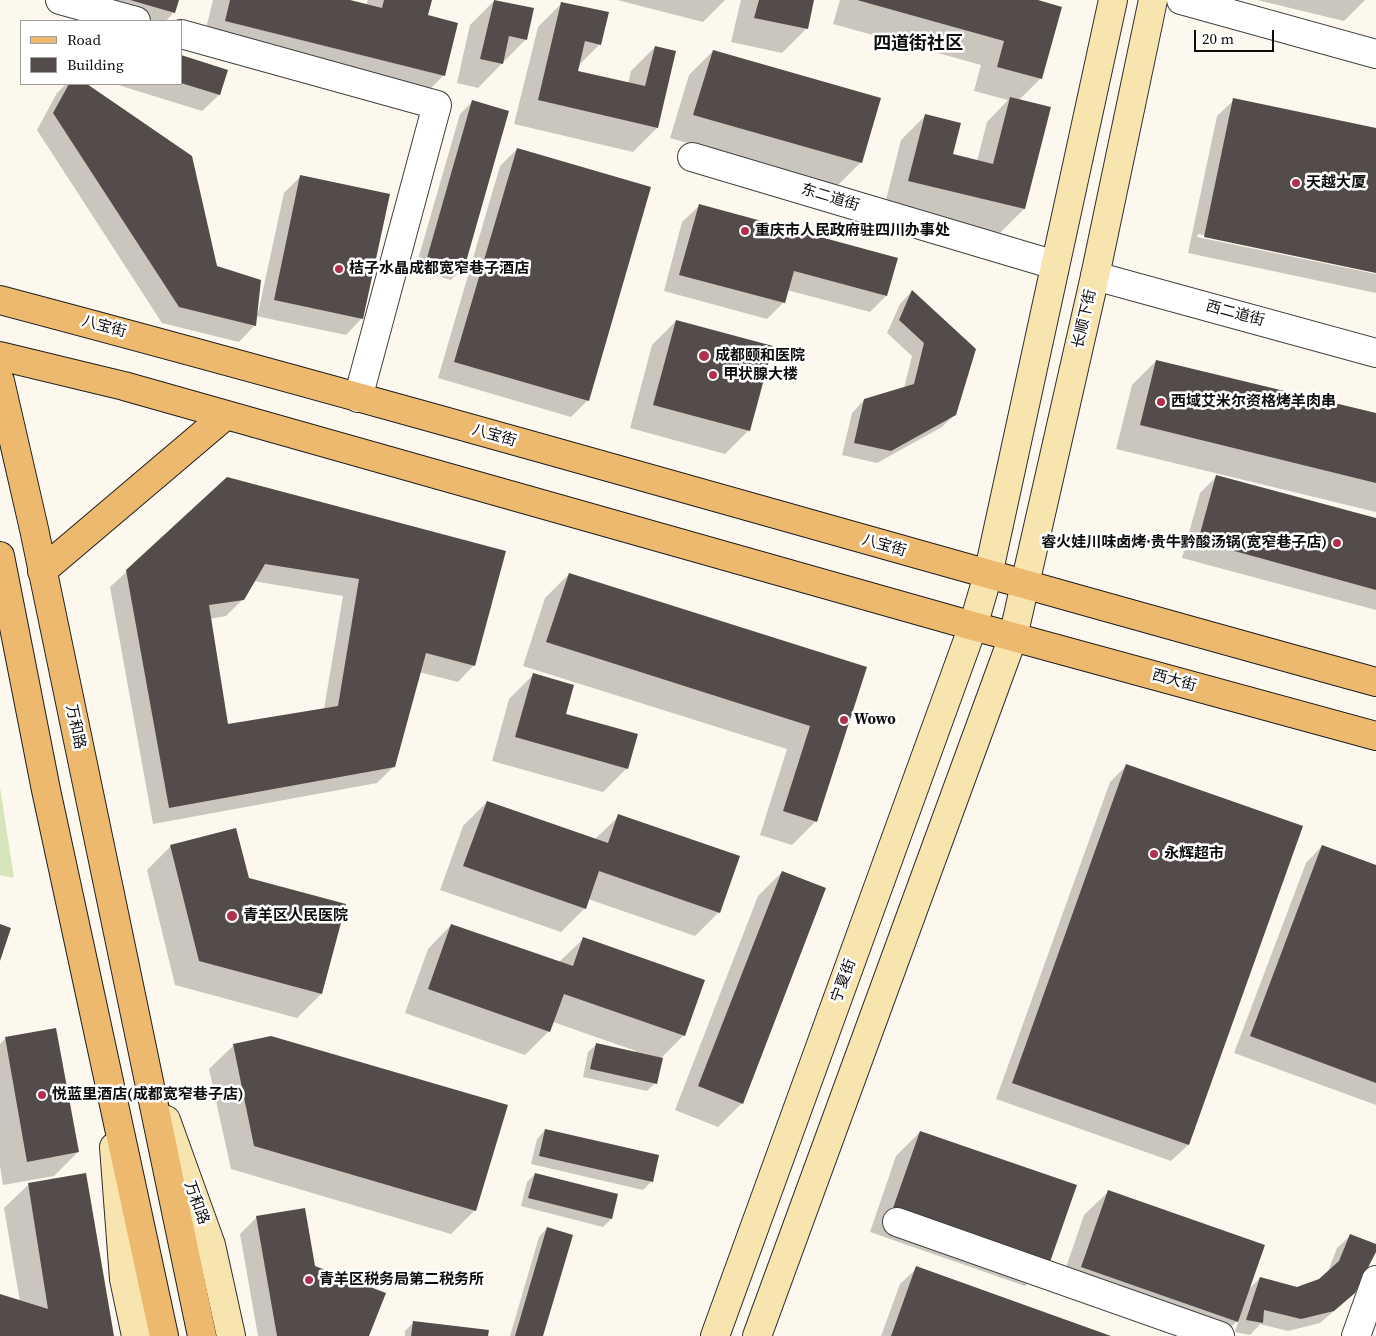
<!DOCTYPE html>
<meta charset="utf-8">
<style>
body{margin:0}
#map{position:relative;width:1376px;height:1336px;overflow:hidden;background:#fdf8ee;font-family:"Source Serif 4",serif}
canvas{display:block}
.legend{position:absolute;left:20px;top:20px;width:162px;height:65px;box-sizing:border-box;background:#fff;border:1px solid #9e9e9e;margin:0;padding:6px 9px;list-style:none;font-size:15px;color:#0d0d0d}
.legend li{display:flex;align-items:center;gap:10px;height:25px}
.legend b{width:25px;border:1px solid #9e9e9e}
.scale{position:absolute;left:1194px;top:30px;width:80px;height:22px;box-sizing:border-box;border:2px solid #0d0d0d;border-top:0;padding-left:6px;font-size:15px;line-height:18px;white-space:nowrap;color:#0d0d0d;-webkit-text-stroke:4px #fff;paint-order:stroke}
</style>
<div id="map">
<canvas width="1376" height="1336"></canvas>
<ul class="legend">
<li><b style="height:6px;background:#ecb96f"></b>Road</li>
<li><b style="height:14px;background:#544c4a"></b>Building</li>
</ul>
<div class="scale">20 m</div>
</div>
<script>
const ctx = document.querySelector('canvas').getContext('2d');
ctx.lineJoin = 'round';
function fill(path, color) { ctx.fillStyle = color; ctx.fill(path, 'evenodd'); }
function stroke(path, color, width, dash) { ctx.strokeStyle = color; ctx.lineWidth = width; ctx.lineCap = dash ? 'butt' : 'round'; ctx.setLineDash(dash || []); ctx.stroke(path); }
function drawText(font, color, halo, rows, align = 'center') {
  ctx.font = font + ' "Source Serif 4","Noto Sans SC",serif'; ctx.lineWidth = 5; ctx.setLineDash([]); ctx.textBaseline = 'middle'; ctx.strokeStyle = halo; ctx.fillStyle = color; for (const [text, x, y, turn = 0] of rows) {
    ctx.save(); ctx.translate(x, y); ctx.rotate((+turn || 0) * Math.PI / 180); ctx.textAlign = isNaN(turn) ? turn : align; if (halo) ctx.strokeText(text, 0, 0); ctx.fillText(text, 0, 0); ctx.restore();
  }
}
fill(new Path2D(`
 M0,787L14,878L0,875Z`), '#d7e5ba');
fill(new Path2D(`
 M103,0H178L174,12L166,21H97Z
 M213,0H345L366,5L368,0H431L427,16L457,24L443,76L419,100L202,45Z
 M617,0H725L703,22Z
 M741,0H813L806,29L782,53L731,42Z
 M840,0H1034L1061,7L1040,79L1019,100L1049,108L1024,209L1000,233L885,204L901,140L925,116L952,155L977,161L987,122L1008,100L974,91L981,65L833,24Z
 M1257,0H1365L1344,21Z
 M494,1L526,39L478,88L457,83L470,25Z
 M562,3L600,44L578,66L577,72L628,84L631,71L655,47L657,128L633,152L514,124L538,27Z
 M713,51L861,162L837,186L670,138L689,75Z
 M181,56L219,95L202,111L115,84H181Z
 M66,84H84L191,156L216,267L257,312L258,313L284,193L300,177L362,318L346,335L256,316L255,325L239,342L162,323L37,130L57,93Z
 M1234,100L1376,130V272L1198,234L1197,237L1376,274V293L1188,253L1217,116Z
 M472,102L463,268L451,280L415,270L460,114Z
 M517,149L588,400L571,417L438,378L500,166Z
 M699,206L886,296L870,312L787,290L784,302L767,319L664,291L682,222Z
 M912,291L955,414L942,427L877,463L842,455L852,413L864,400L904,388L912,356L887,333L900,304Z
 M676,321L749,430L725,454L630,428L652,345Z
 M1156,361L1376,414V512L1116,449L1132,385Z
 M1217,476L1376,519V610L1182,558L1200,493Z
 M228,479L474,665L458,682L419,672L394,766L377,783L153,824L110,587ZM253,581L343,596L324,709L227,725L210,619L226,616L243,599Z
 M569,574L865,667L816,821L792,845L760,835L787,749L523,666L545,598Z
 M533,675L565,715L627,768L603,792L492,761L509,699Z
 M1127,765L1302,827L1188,1145L1171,1161L996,1099L1110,782Z
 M487,802L595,839L619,816L719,912L695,936L588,899L585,908L561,932L440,890L463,826Z
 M171,846L248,879L345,905L321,994L297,1018L175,985L147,870Z
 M1322,846L1376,866V1105L1234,1053L1306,863Z
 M782,872L742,1103L718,1127L675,1110L758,896Z
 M451,925L559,962L583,939L684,1035L661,1058L655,1083L647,1091L583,1077L588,1052L597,1044L635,1053L636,1051L553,1022L549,1031L525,1055L405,1013L428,949Z
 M55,1030L78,1152L54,1176L3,1185L0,1166V1044L5,1039Z
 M233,1046L475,1210L451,1234L231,1169L209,1069Z
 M545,1130L651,1182L643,1190L531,1164L537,1139Z
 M920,1132L1049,1262L1025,1286L870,1232L896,1156Z
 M535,1174L617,1195L611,1219L603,1227L521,1206L527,1182Z
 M28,1185L113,1336H0V1295L20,1302L4,1208Z
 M1108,1192L1247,1291L1260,1278L1297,1289L1320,1281L1327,1274L1337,1248L1350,1236L1376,1245V1249L1341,1305L1320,1323L1288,1331L1260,1324L1250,1335L1235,1332L1239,1319L1222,1336L1058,1291L1084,1215Z
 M257,1217L314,1267L368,1336H258L240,1234Z
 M547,1228L541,1336H510L539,1237Z
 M917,1268L1108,1336H881L900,1284Z
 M413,1323L487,1336H405V1331Z`), '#0003');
fill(new Path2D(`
 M130,0H179L175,13Z
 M230,0H350L382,8L384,0H432L428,15L458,23L445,76L225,21Z
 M494,0L534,8L527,40L509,36L503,64L480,59Z
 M759,0H814L808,29L754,18Z
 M857,0H1038L1062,7L1042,79L997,67L1004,41Z
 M561,2L609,12L601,45L585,41L578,71L645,86L655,46L676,51L658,128L538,100Z
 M713,50L881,98L862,163L693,115Z
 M181,55L228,70L220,95L181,83Z
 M69,84H87L192,156L217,266L261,280L256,326L179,307L53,113Z
 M1010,97L1051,107L1025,209L908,181L925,114L961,123L953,154L993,164Z
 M1233,98L1376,128V273L1204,237Z
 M472,100L509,111L464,269L427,258Z
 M517,148L651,187L589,401L454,362Z
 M300,175L390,194L363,319L274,300Z
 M699,204L898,258L887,296L794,271L785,303L679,275Z
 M912,290L976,349L956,415L891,451L854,443L864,399L914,384L924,343L899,320Z
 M676,320L773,346L750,431L653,405Z
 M1156,360L1376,413V483L1140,425Z
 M1216,475L1376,518V590L1198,541Z
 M227,477L506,551L475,666L426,653L395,767L169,808L126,570ZM265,564L359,579L338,706L228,724L209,605L244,600Z
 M569,573L867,667L817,822L783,811L810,726L546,642Z
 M533,673L574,685L566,714L638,734L628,769L515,737Z
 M1126,764L1303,826L1189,1145L1012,1083Z
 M487,801L608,843L618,814L740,856L720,913L599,871L586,909L463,866Z
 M236,828L249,878L346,904L322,994L199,961L170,845Z
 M1322,845L1376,865V1083L1250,1036Z
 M782,871L826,888L743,1104L698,1086Z
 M0,924L11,928L0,961Z
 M451,924L573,966L583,937L705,980L685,1036L564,994L550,1032L428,989Z
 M56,1028L79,1152L27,1162L5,1037Z
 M271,1036L508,1105L476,1211L254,1146L233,1044Z
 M596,1043L663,1058L657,1084L590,1069Z
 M545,1129L659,1155L653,1182L539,1156Z
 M920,1131L1077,1185L1050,1262L893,1208Z
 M86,1173L114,1336H0V1294L48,1309L28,1183Z
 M535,1173L618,1194L612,1219L528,1198Z
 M1108,1190L1265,1245L1238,1322L1081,1267Z
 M305,1208L315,1266L386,1293L369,1336H277L256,1216Z
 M547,1227L573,1235L543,1336H515Z
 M1350,1234L1376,1244V1252L1355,1293L1334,1311L1301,1319L1264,1310L1263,1323L1246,1320L1260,1277L1297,1287L1319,1279L1339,1261Z
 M916,1266L1111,1336H891Z
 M413,1321L489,1330L488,1336H411Z`), '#544c4a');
const street = new Path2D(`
 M60,0L136,21
 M1181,0L1376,54
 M181,34L437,105L358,398
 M692,157L1055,265
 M1095,276L1376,353
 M897,1222L1220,1336
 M1356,1336L1376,1280`);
const secondary = new Path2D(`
 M166,1120L211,1245L231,1336
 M114,1147L124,1279L136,1336
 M715,1336L973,626L988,575L1113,0
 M757,1336L1013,637L1095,276L1153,0`);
const primary = new Path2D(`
 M0,300C460,422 917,556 1376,682
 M0,356L124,386L973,626L1376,736
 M0,381L34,529L202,1336
 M0,556L46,790L164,1336
 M42,571L226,415`);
stroke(street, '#404040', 30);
stroke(secondary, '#2f2f2f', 30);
stroke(primary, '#1e1e1e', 30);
stroke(street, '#fff', 28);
stroke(secondary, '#f8e4af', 28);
stroke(primary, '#ecb96f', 28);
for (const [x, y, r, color] of [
 [1296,183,5,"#b0314c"],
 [745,231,5,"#b0314c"],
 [339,269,5,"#b0314c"],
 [704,356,6,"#b0314c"],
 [713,375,5,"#b0314c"],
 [1161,402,5,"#b0314c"],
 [1337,543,5,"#b0314c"],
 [844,720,5,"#b0314c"],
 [1154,854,5,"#b0314c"],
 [232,916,6,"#b0314c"],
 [42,1095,5,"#b0314c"],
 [309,1280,5,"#b0314c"]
]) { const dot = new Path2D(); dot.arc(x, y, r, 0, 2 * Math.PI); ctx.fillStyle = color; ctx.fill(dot); stroke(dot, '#fff', 2); }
drawText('bold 15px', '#0d0d0d', '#fff', [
 ["天越大厦",1306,183],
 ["重庆市人民政府驻四川办事处",755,231],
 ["桔子水晶成都宽窄巷子酒店",349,269],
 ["成都颐和医院",715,356],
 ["甲状腺大楼",723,375],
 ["西域艾米尔资格烤羊肉串",1171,402],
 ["睿火娃川味卤烤·贵牛黔酸汤锅(宽窄巷子店)",1327,543,"right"],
 ["Wowo",854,720],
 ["永辉超市",1164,854],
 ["青羊区人民医院",243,916],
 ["悦蓝里酒店(成都宽窄巷子店)",52,1095],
 ["青羊区税务局第二税务所",319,1280]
], 'left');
drawText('15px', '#0d0d0d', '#fff', [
 ["东二道街",830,198,17],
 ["西二道街",1235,314,15],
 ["长顺下街",1085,319,-77],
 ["八宝街",104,327,15],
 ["八宝街",494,436,16],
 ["八宝街",884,546,16],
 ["西大街",1174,681,15],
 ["万和路",75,727,78],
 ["宁夏街",844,981,-70],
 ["万和路",196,1203,70]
]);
drawText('bold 18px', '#0d0d0d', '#fff', [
 ["四道街社区",918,44]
]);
</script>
